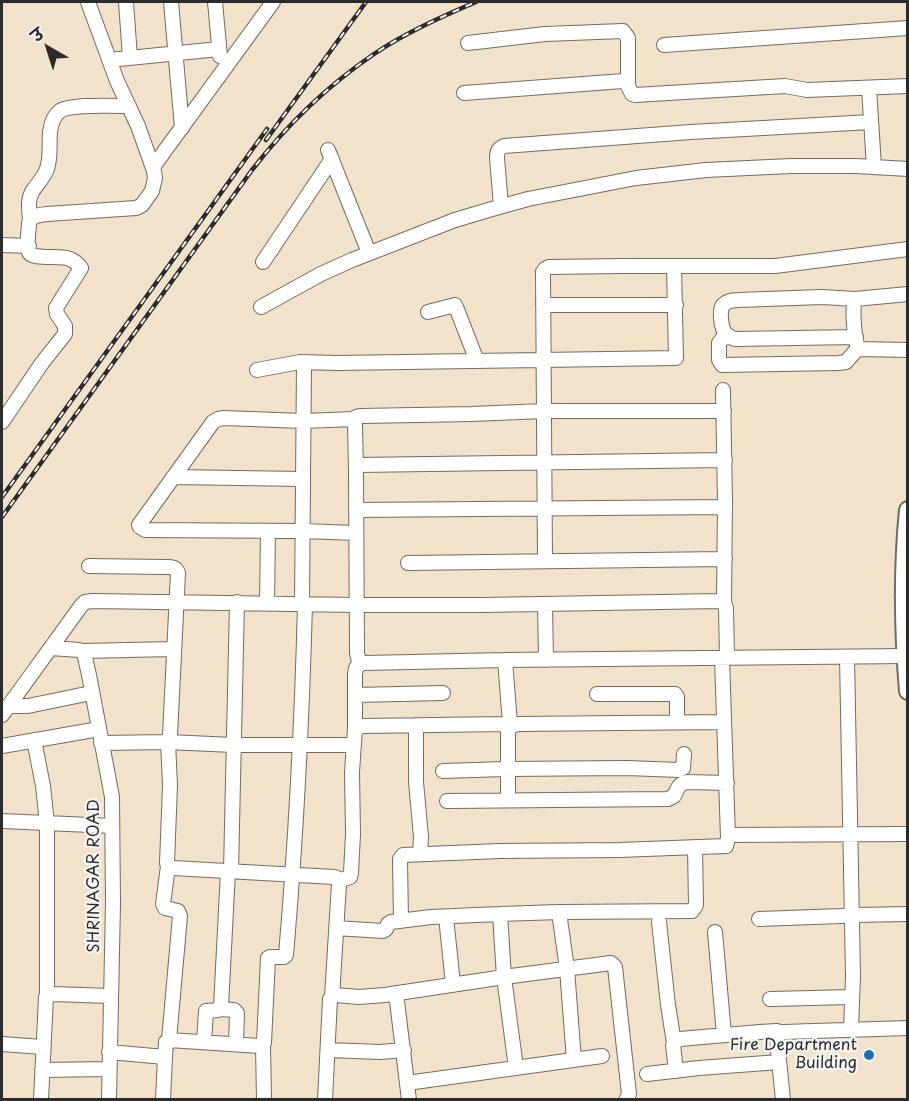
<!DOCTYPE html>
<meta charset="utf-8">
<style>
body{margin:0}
#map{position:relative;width:909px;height:1101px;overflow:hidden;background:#f3e2ca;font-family:"Playpen Sans","Playpen Sans Deva",sans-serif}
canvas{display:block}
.frame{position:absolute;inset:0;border:3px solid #2b2b2b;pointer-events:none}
.north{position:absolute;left:18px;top:18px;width:60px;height:60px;-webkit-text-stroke:4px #f6f6f2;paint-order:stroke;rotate:321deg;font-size:16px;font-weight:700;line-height:24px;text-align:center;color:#2b2b2b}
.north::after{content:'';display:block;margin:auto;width:21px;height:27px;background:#2b2b2b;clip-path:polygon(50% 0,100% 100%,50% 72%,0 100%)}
</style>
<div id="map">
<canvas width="909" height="1101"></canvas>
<div class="frame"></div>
<div class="north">उ</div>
</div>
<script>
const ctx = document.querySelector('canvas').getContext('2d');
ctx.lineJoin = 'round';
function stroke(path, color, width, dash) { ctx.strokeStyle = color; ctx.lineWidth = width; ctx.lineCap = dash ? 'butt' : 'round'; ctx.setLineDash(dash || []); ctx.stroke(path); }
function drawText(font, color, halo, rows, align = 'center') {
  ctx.font = font + ' "Playpen Sans",sans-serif'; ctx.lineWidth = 4.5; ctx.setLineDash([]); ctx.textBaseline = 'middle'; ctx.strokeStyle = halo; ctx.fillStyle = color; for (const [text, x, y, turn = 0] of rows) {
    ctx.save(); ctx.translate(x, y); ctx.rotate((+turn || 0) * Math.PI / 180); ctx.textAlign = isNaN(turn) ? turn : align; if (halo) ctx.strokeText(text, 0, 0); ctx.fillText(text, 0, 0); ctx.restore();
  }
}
const minor = new Path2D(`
 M126,2L130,58
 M171,2L182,128
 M215,2L220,56
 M468,43L545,34L623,31L628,38V85
 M664,45L908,28
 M109,60L219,49
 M869,88L874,167
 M464,93L623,81L626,82L632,94L635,95L785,86L807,90L908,86
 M328,150L369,253
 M153,167L273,2
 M501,206L497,158C497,152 498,149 504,146L691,132L871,122
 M30,220C29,208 27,198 34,189C39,182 44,177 47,169C51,157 49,144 50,132C51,124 53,116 60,111C70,104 115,106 129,106
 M2,245L29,246
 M263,262L332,159
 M855,299C852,309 854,341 859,349L908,350
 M543,305H676
 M261,307L321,274L352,260L455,220L492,209L528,199L636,178L706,170L791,166H856L908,169
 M428,312L455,305L456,307L477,361
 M729,336L722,339L719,343V360L722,365L839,363L846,362L858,348
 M856,337L735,339C732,338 728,337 726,334C721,329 719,311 723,305C727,301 732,300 738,300L822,297L855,299L908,294
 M257,370L300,362L337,363L676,358L674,266
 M723,390L725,502L724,602
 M724,411H544L472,414L360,416L356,417L355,423L356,473L357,653L359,662L364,663L505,660L905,656
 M355,419L303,421L224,418L218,419L213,422L139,525L140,527L145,530L303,531L356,533
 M2,422L42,363L65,334V326L57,314L56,308L81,268C78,264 75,261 70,259C62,255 31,260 29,252C26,247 29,229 29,223C32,215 40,215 47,214L136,208L142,205L152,191L155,178L154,171L138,126L117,81L88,2
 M356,465L725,460
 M173,477L303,479
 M356,510L725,507
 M545,561L543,272L545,269L549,267L621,266H775L908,249
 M408,563L725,559
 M89,566L166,567C172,567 176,567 178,573L170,735L168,742L101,743
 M267,603L268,531
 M302,604L304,364L305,362
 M545,604L546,660
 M51,648L79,650L84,653L89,675L112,797L113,903L109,1100
 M82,651L174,649
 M847,657L853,976L851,1030
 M505,660L510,724
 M597,694H675L677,697V722
 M355,695L443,693
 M8,706H28L91,693
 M2,715L81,606L85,602L92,601L358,605H482L720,601L724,602L726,608L727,658
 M416,725V782L421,837L420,854
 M355,728V674L356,668L361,663
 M34,740L43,786L47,823V995
 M2,746L99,729
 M505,769L627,768L679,770L683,768L684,754
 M443,771L505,769L508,764V730L513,725L519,724L724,722
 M508,800V769
 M447,801L668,799L674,796C678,788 678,784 687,782L727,783
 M2,821L112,826
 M728,835L908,834
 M168,866L163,904L165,908L178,911L180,916L169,1040
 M231,871L237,602
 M338,881L350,877L351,873L353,834L352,772L355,728L363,726L504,724L513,725
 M559,912L567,969L574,1060
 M500,914L504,977L516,1068
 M446,917L453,984
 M759,919L841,916L854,915L908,914
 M401,921L400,859L403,855L500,851L619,850L726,846L728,838L722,658
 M659,922L668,1005L674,1043
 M336,928L383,931L386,929L388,924L391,922L431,917L500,914L559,912L692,911L696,905L695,848
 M715,932L724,1035
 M396,993L409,1100
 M332,997L339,884L337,878L334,877L173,868L168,866L167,863L170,785L168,742L233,745H354
 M770,999L852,997
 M220,1009L234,1010L237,1013L236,1044
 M204,1041L206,1011L218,1010L221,1007L228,871
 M2,1044L42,1047
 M263,1045L264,1100
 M328,1050L380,1052L404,1050
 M109,1052L165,1057L163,1100
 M165,1057L166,1042L169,1040L260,1046L263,1045L264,1043L268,958L270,957H284L286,955C296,838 302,721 305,604
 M42,1070L109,1069
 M676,1071L673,1045L676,1041L680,1039L760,1032L777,1031L781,1033
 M647,1074L699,1068L779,1062
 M407,1083L602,1056
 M41,1100L46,997L47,995L53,994L110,996
 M325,1100L330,999L332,997L335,995L359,997L385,995L504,977L611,963L615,967L629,1094L626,1100
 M783,1100L777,1040C778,1036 779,1034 783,1032L908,1028`);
const major = new Path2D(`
 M908,510C902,570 903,631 908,691`);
stroke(minor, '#716b63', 16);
stroke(major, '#716b63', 20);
stroke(minor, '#fff', 14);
stroke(major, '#fff', 16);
const rail = new Path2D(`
 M266,140L366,2
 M2,497L267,129
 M2,517L252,170C286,126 327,86 374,54C405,33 441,17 476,2`);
stroke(rail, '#2b2b2b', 4.5);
stroke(rail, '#f6f6f2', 2, [7]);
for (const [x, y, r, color] of [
 [869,1055,6,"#1f6fb2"]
]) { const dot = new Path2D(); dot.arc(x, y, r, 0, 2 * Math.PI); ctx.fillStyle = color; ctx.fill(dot); stroke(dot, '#f6f6f2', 2); }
drawText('16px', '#2b2b2b', '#f6f6f2', [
 ["SHRINAGAR ROAD",95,876,-90]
]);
drawText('16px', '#2b2b2b', '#f6f6f2', [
 ["Fire Department",857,1046],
 ["Building",857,1064]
], 'right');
</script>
